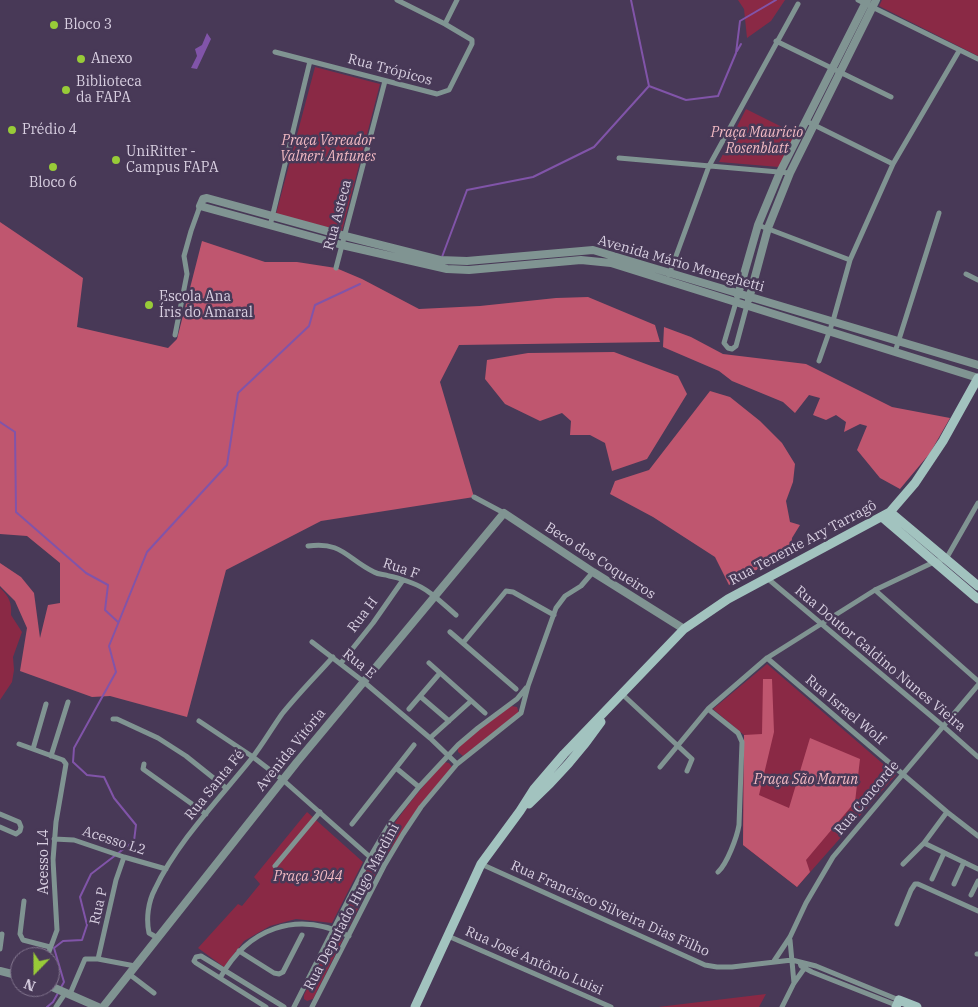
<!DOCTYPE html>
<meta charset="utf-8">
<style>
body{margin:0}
#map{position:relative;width:978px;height:1007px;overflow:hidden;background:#483957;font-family:"IBM Plex Serif",serif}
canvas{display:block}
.north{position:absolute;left:10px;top:947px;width:50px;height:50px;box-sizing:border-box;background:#483957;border:1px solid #82758e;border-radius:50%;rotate:202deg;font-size:14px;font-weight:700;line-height:20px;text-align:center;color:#d8cfe1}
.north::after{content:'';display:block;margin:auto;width:18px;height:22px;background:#98cb38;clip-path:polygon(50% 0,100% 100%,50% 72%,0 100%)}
</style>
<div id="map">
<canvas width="978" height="1007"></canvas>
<div class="north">N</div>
</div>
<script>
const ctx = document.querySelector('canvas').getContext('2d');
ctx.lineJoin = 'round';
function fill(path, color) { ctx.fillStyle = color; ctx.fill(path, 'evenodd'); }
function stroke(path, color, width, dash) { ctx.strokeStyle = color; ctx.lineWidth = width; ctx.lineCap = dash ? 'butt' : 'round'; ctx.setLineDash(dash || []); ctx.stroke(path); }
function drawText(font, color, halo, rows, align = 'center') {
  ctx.font = font + ' "IBM Plex Serif",serif'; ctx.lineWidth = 5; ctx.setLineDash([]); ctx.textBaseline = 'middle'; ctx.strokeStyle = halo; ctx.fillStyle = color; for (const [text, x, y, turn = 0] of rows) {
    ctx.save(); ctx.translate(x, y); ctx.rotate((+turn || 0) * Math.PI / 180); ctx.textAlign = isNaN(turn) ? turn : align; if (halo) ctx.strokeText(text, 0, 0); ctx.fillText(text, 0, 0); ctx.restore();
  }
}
fill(new Path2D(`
 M738,0H785L771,21L747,38L744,9Z
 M882,0H978V56L879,6Z
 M315,67L380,84L342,231L276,214Z
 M746,109L796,134L779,167L719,162Z
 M0,588C9,596 12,603 11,615L22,632L13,657L14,670L12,682L0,700Z
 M767,664L896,775L797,887L743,845L744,735L713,709Z
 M511,706L517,707L519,713L463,756L458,752V748L478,730Z
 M444,762L449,763L452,767L417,809L386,856L379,857L376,852C395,819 419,791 444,762Z
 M307,812L363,862L332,923L296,919L270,926L244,941L224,967L198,948L238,904L242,906L260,884L254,877Z
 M372,863L376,864L378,869L349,927L344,928L341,926L340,922L369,865Z
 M337,933L342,935L343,939L313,999L307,1001L304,999V995L334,935Z
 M766,994L759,1007H658Z`), '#8a2945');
fill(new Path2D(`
 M0,222L83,278L77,327L168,348L177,339L202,241L265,262H297L336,268L362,279L419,309L480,306L556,298L588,297L655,325L660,342L459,345L440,382L474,497L321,521L226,570L187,717L110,696L92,697L20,671L27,628L15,601L0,586V563L21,577L34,593L40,638L48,605L60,603V563L27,536L0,534Z
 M664,327L691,337L723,354L806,364L892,407L950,418L930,453L900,489L880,478L857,450L867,426L860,424L844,432L846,422L836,415L826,420L813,415L820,398L809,395L795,413L783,402L732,381L719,371L663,347Z
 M614,352L678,376L687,394L647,459L612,471L605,443L590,435H570L571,421L562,413L540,421L505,404L485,379L487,360L528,353Z
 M710,391L730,397L760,421L782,443L795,464L793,482L786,501L790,522L800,525L792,538L791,551L729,585L715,557L653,517L610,494L615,481L649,470Z
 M763,679H772L774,732L759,795L789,808L810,738L860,759L855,802L806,860L810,872L797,887L743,845L744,735L762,734Z`), '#bf566f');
fill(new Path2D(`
 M207,33L211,39L197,69L191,68L197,56L195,49L202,45Z`), '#8154a9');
stroke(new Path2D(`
 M631,0L649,86
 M737,51L741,44
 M649,86L686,100L718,96L736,53L740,21L776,0
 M442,257L467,190L533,177L594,147L649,86
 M0,422L15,432L16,512L86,573L108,585L105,610L118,622
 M60,989L64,982L54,948L63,941L82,940L87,925L80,897L91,874L134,841L136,825L114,798L104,777L87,775L73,762L74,748L116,672L109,646L147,552L227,465L238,393L309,326L315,305L360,284
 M47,1007L53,1002L58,993`), '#8154a9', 2);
stroke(new Path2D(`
 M858,0L978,59
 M445,24L457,0
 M776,41L891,97
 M275,52L437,94L449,90L472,44V40L445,24L397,0
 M806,121L893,164
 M619,158L790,173
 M758,225L850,260
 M270,226L310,61
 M336,268L385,81
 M966,274L978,280
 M669,275L709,166L798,4
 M736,302L724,343L728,348L732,349L736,346L747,305
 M175,335L187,274L184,256L191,231L200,206
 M895,352L939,213
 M819,361L833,321L850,260L893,164L959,51
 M474,497L504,513
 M308,546C342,541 347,559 374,572C379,575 384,574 389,576C397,577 404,580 412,583C429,589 442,603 456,615
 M767,578L943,726L978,757
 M875,590L978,681
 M450,632L516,689
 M312,642L364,682L430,738L457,764
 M463,643L506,591L513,592L554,615
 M767,658L947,812L978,836
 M341,663L373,623L403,580
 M429,663L485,713
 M622,694L692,759L687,771
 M421,697L449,721
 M409,709L440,673
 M708,709L738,733L742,742L739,825C737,837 727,864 718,872
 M113,719H117L158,738L186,756L226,788
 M199,721L253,757L283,780L370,857L384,866
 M430,738L471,701
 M19,744L63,760L66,764L56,822L53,860L57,930L47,957
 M33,749L46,704
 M51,756L68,702
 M144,764L143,769L206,814
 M660,767L708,709L767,658L875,590L934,562L946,559L978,503
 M396,768L419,787
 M0,814L19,822L21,827L20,831L16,834L0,827
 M352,824L414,745
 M54,839L74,840L124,857L166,869
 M924,843L978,869
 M481,864L705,965L717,967H732L792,960L816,966L899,1000
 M903,864L924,843L947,812
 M275,866L320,812
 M932,879L944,853
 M954,884L964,862
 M971,895L978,881
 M24,901L20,934L23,940L50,947
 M897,924L911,890L915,884H918L978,911
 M448,936L611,1007
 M156,937L149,933C146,919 148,902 155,889C177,842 220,798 252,758C263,744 272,728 282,714C298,694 316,676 333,657
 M790,940L794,983
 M0,949L2,934
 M239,951L274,973L279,974L283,972L302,935
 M977,954H978
 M98,959L116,880L124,857
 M774,961L790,937L806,903L833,857L978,685
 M800,963L801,966L812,972L896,1005
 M129,974L154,993
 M220,978C248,928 296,910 349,936
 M70,994L85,959H98L135,966
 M56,1007L66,992
 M266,1007L196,963L194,961L196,957L201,956L284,1007
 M294,1007L370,857L390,823L419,787L458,745L478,728L517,699L526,688
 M312,1007L384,866L403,834L421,807L457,764L521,713L528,686L556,608L565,596L581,586L593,572
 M782,1007L794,983L806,966`), '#809492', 5);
stroke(new Path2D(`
 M738,295L758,225L780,172L867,0
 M749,299L768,228L790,173L876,0
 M978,365L593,250L467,261L440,260L345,236L207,198L203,199L200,206L342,245L447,269L469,270L581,260L611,263L978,378
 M0,971L20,976
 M50,986L98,1007
 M103,1007L297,762L504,513L593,572L684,629`), '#809492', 8);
stroke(new Path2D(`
 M890,512L978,586
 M882,517L978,599
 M529,804C555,780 581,751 601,722
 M415,1007L481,864L520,811L534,789L564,754L684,629L728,599L890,512L915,483L943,441L978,378
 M896,1007L899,1000L917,1007`), '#a2c3bf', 9);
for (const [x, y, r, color] of [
 [54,25,5,"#98cb38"],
 [81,59,5,"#98cb38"],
 [66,90,5,"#98cb38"],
 [12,130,5,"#98cb38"],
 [116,160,5,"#98cb38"],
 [53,167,5,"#98cb38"],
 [149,305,5,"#98cb38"]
]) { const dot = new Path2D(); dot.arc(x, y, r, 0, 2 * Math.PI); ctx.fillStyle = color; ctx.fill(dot); stroke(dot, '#483957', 2); }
drawText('14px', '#d8cfe1', '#483957', [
 ["Bloco 3",64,25],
 ["Anexo",91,59],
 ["Biblioteca",76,82],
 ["da FAPA",76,98],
 ["Prédio 4",22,130],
 ["UniRitter -",126,152],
 ["Campus FAPA",126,168],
 ["Bloco 6",53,183,"center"],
 ["Escola Ana",159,297],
 ["Íris do Amaral",159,313]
], 'left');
drawText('14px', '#d8cfe1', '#483957', [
 ["Rua Trópicos",390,70,15],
 ["Rua Asteca",338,215,-75],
 ["Avenida Mário Meneghetti",681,264,16],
 ["Rua Tenente Ary Tarragô",803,543,-28],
 ["Beco dos Coqueiros",600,561,33],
 ["Rua F",401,569,19],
 ["Rua H",363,615,-53],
 ["Rua Doutor Galdino Nunes Vieira",880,659,40],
 ["Rua E",359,664,39],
 ["Rua Israel Wolf",845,710,40],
 ["Avenida Vitória",291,750,-51],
 ["Rua Santa Fé",215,785,-51],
 ["Rua Concorde",867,798,-50],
 ["Acesso L2",114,841,18],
 ["Acesso L4",44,862,-90],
 ["Rua P",99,906,-77],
 ["Rua Deputado Hugo Mardini",352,907,-62],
 ["Rua Francisco Silveira Dias Filho",610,909,24],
 ["Rua José Antônio Luisi",534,961,24]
]);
drawText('italic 14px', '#f2bac3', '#483957', [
 ["Praça Maurício",757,133],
 ["Rosenblatt",757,149],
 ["Praça Vereador",328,141],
 ["Valneri Antunes",328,157],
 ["Praça São Marun",806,780],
 ["Praça 3044",308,877]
]);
</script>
